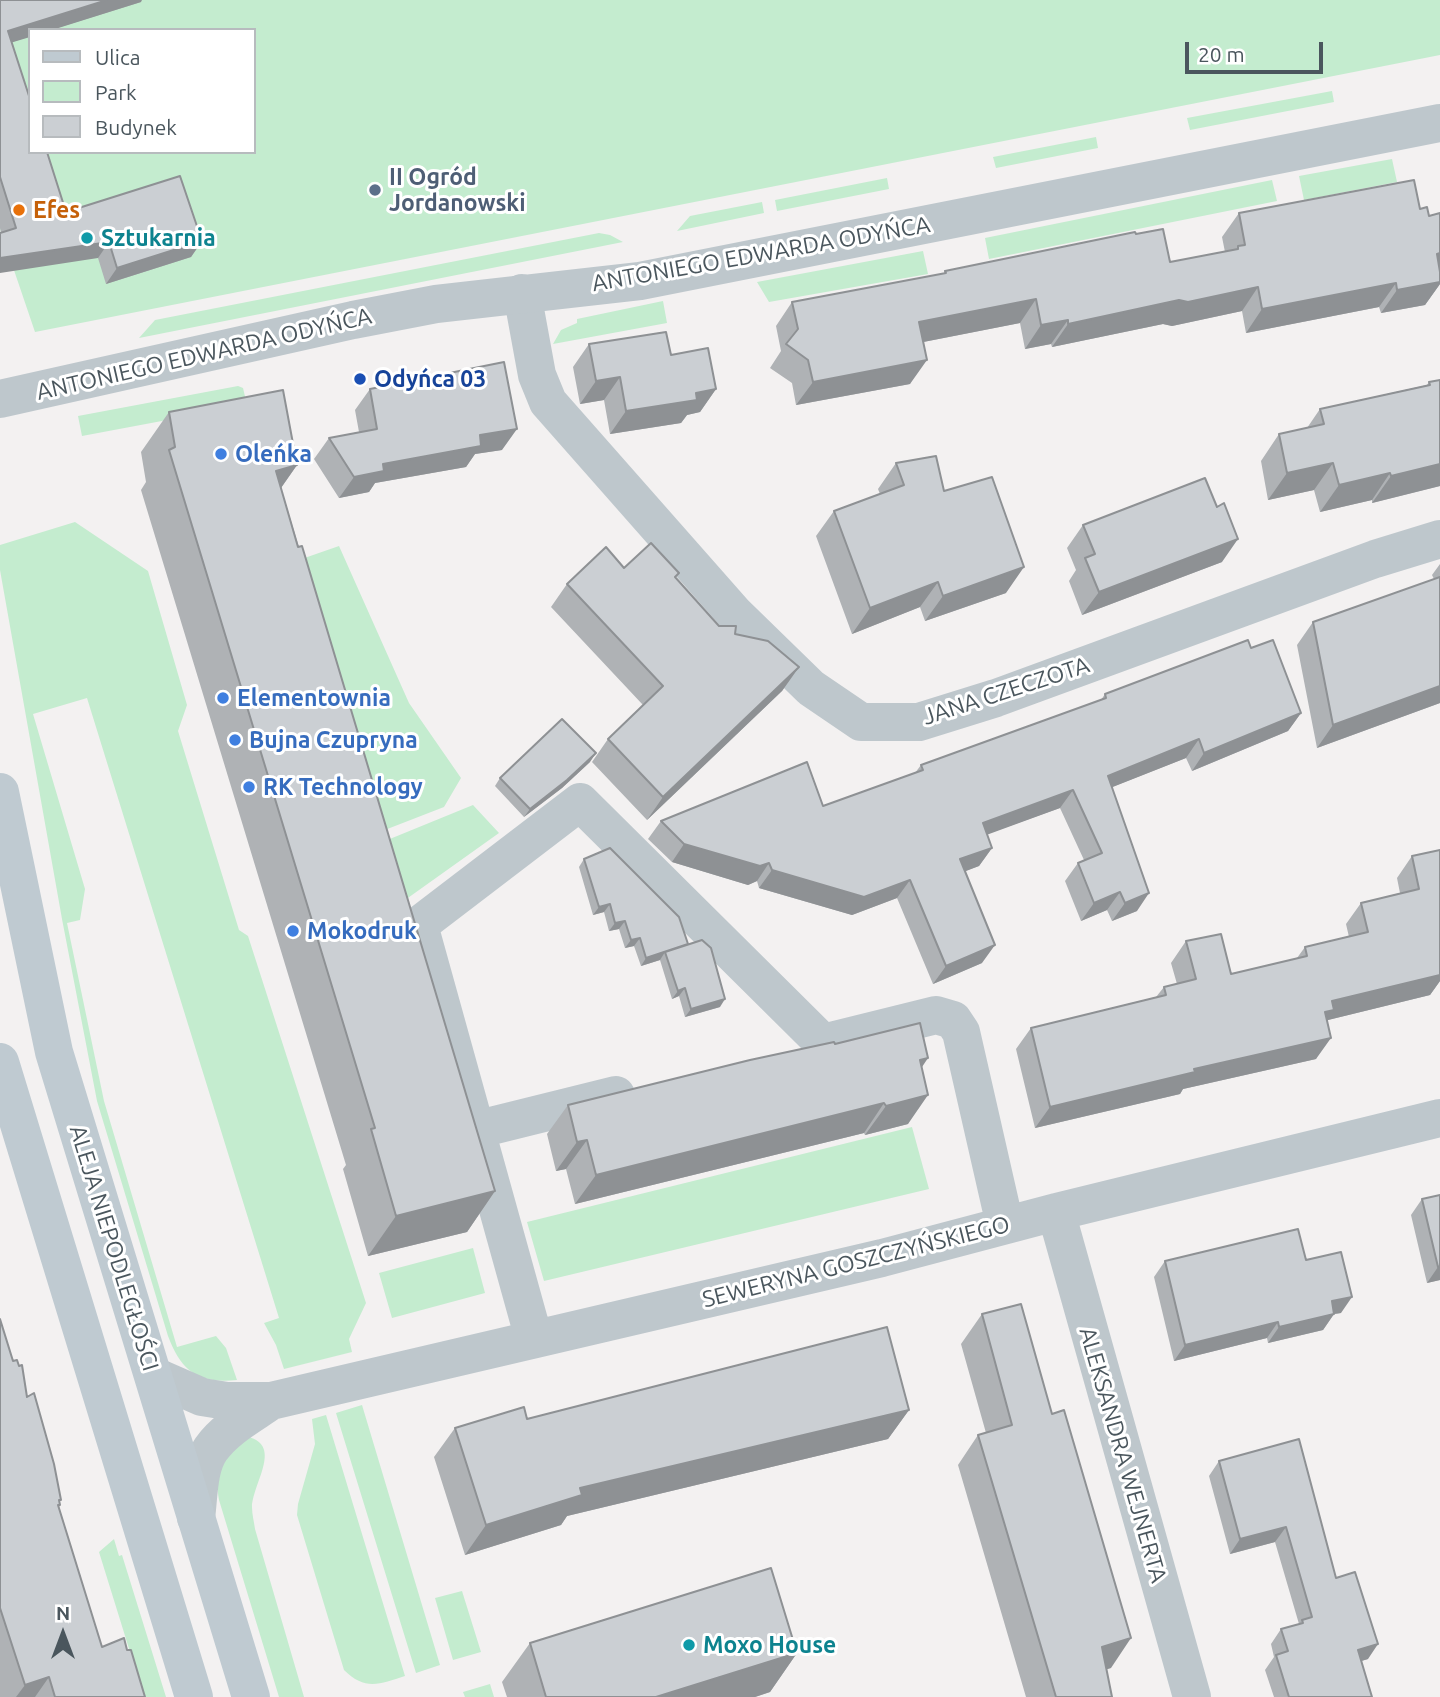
<!DOCTYPE html>
<meta charset="utf-8">
<style>
body{margin:0}
#map{position:relative;width:1440px;height:1697px;overflow:hidden;background:#f3f1f1;font-family:Ubuntu,sans-serif}
canvas{display:block}
.legend{position:absolute;left:28px;top:28px;width:228px;height:126px;box-sizing:border-box;background:#fff;border:2px solid #b7bbbe;margin:0;padding:9px 12px;list-style:none;font-size:21px;color:#4a565d}
.legend li{display:flex;align-items:center;gap:14px;height:35px}
.legend b{width:35px;border:2px solid #b7bbbe}
.north{position:absolute;left:28px;top:1599px;width:70px;height:70px;-webkit-text-stroke:5px #fff;paint-order:stroke;rotate:0deg;font-size:19px;font-weight:700;line-height:28px;text-align:center;color:#4a565d}
.north::after{content:'';display:block;margin:auto;width:24px;height:32px;background:#4a565d;clip-path:polygon(50% 0,100% 100%,50% 72%,0 100%)}
.scale{position:absolute;left:1185px;top:42px;width:138px;height:32px;box-sizing:border-box;border:4px solid #4a565d;border-top:0;padding-left:9px;font-size:21px;line-height:24px;white-space:nowrap;color:#4a565d;-webkit-text-stroke:5px #fff;paint-order:stroke}
</style>
<div id="map">
<canvas width="1440" height="1697"></canvas>
<ul class="legend">
<li><b style="height:9px;background:#bfcad1"></b>Ulica</li>
<li><b style="height:19px;background:#c4eccf"></b>Park</li>
<li><b style="height:19px;background:#cbcfd3"></b>Budynek</li>
</ul>
<div class="north">N</div>
<div class="scale">20 m</div>
</div>
<script>
const ctx = document.querySelector('canvas').getContext('2d');
ctx.lineJoin = 'round';
function fill(path, color) { ctx.fillStyle = color; ctx.fill(path, 'evenodd'); }
function stroke(path, color, width, dash) { ctx.strokeStyle = color; ctx.lineWidth = width; ctx.lineCap = dash ? 'butt' : 'round'; ctx.setLineDash(dash || []); ctx.stroke(path); }
function drawText(font, color, halo, rows, align = 'center') {
  ctx.font = font + ' Ubuntu,sans-serif'; ctx.lineWidth = 6; ctx.setLineDash([]); ctx.textBaseline = 'middle'; ctx.strokeStyle = halo; ctx.fillStyle = color; for (const [text, x, y, turn = 0] of rows) {
    ctx.save(); ctx.translate(x, y); ctx.rotate((+turn || 0) * Math.PI / 180); ctx.textAlign = isNaN(turn) ? turn : align; if (halo) ctx.strokeText(text, 0, 0); ctx.fillText(text, 0, 0); ctx.restore();
  }
}
fill(new Path2D(`
 M0,0H1440V55L35,332L0,229ZM30,30H254V152H30Z
 M1332,91L1334,102L1190,130L1187,118Z
 M1096,137L1098,148L996,168L993,157Z
 M1392,159L1397,182L1304,200L1299,176Z
 M887,178L889,189L777,211L775,200Z
 M1272,180L1277,201L989,259L985,238Z
 M762,202L764,213L677,231L690,216Z
 M599,233L610,235L623,242L139,338L155,320Z
 M923,251L928,274L769,302L757,282Z
 M663,301L667,323L553,344L561,330L577,323V319Z
 M238,386L243,388L247,405L82,436L78,416Z
 M75,522L148,571L187,705L178,731L239,930L248,936L366,1303L349,1339L352,1352L284,1369L276,1345L264,1323L279,1318L87,698L33,714L85,889L80,920L67,923L104,1101L177,1347L216,1336L226,1348L237,1380C198,1384 181,1371 168,1336L97,1101L62,919L0,570V545Z
 M339,546L409,703L461,778L444,807L377,833L293,562Z
 M473,805L499,833L398,905L380,843Z
 M912,1127L929,1189L544,1281L527,1222Z
 M473,1248L485,1293L392,1318L379,1273Z
 M362,1405L440,1665L416,1673L336,1413Z
 M326,1415L405,1676C380,1684 365,1691 344,1670L297,1515L298,1504L315,1444L312,1419Z
 M244,1436C285,1443 253,1482 252,1507C252,1514 254,1522 255,1529L304,1697H279L219,1500C214,1471 226,1457 244,1436Z
 M114,1539L119,1556L122,1555L166,1697H144L99,1552Z
 M462,1591L481,1652L453,1660L435,1598Z
 M490,1684L494,1697H465L463,1692Z`), '#c4eccf');
stroke(new Path2D(`
 M522,293L537,375L548,402L734,613L811,688L861,722H919L996,698L1375,559L1440,539
 M475,1130L616,1095
 M1056,1212L1192,1697
 M534,1339L419,925L580,802L823,1043L936,1015L953,1020L961,1032L1005,1225
 M154,1376L202,1397L227,1401H271L882,1258L1056,1212L1440,1118
 M196,1518C199,1496 198,1467 211,1449C226,1428 251,1415 271,1401`), '#bec7cc', 38);
stroke(new Path2D(`
 M0,399L353,320L436,304L640,281L1440,123`), '#bec7cc', 38);
stroke(new Path2D(`
 M0,792L54,1052L251,1697
 M0,1062L194,1697`), '#bfcad1', 38);
fill(new Path2D(`
 M0,0L141,2L12,42L66,212L202,241L191,257L106,284L98,258L1,233L0,228Z
 M1420,209L1429,216L1440,213V284L1425,305L1381,313L1379,307L1246,333L1242,311L1172,326L1163,324L1052,347L1051,344L1025,349L1020,323L923,342L910,384L796,405L792,383L770,368L781,351L776,326L792,302L943,274L945,271L1136,234L1170,262L1225,252L1222,237L1239,213Z
 M589,344L671,355L716,389L700,412L687,415L681,423L610,434L604,400L580,404L573,367Z
 M1440,380V486L1372,503V500L1320,512L1314,490L1268,500L1261,461L1279,434L1307,428L1320,409L1427,385L1429,382Z
 M370,389L502,450L475,454L466,467L375,483L369,492L339,498L314,459L329,438L359,432L355,410Z
 M169,412L297,465L281,488L495,1191L467,1232L368,1256L343,1169L346,1165L141,490L146,482L141,452Z
 M896,463L944,491L1006,593L925,621L920,607L852,634L816,536L834,511L880,494L878,489Z
 M1083,525L1222,562L1082,615L1069,581L1076,570L1067,548Z
 M1440,564V703L1317,748L1297,645L1313,622L1434,579L1432,575Z
 M624,568L676,579L719,626L799,667L782,691L647,820L592,762L608,739L643,705L551,607L567,584Z
 M1251,648L1301,713L1288,731L1192,771L1186,758L1112,787L1137,911L1112,921L1107,910L1081,921L1065,881L1078,863L1084,860L1060,808L987,834L992,848L979,866L965,871L982,963L933,984L897,898L852,915L759,888L757,881L748,885L672,862L648,839L661,821L823,806L915,773L921,765L1101,700L1105,694Z
 M590,762L562,788L524,817L495,786L500,778Z
 M1440,850V981L1430,995L1328,1020L1316,1059L1183,1089L1180,1094L1035,1128L1016,1049L1031,1028L1156,997L1164,987L1177,984L1171,963L1186,941L1231,974L1297,958L1305,947L1349,937L1346,924L1361,903L1400,893L1397,878L1412,856Z
 M584,859L688,944L720,1007L685,1017L679,996L672,999L660,960L641,966L634,946L625,948L619,929L609,931L604,912L593,915L579,867Z
 M835,1044L922,1067L908,1124L865,1135L864,1133L575,1204L566,1169L556,1171L547,1134L568,1105Z
 M1440,1195V1280L1427,1283L1411,1215L1422,1199Z
 M1306,1260L1341,1313L1334,1314L1323,1330L1268,1343L1267,1338L1174,1361L1154,1277L1165,1261Z
 M982,1314L1111,1668L1106,1669L1112,1697H1026L958,1465L978,1435L986,1433L961,1344Z
 M0,1319L13,1361L27,1397L60,1505L59,1507L102,1647L127,1650L145,1697H0Z
 M909,1410L888,1439L567,1516L561,1525L465,1555L434,1457L455,1428L527,1419Z
 M1219,1461L1336,1578L1368,1659L1361,1661L1372,1697H1274L1265,1670L1274,1657L1271,1644L1281,1629L1299,1624L1275,1542L1230,1554L1209,1476Z
 M530,1643L797,1653L770,1692L755,1697H507L502,1682Z`), '#afb2b5');
fill(new Path2D(`
 M107,0H142L141,2L52,30H30V37L0,46L8,31Z
 M202,241L191,257L106,284L117,268Z
 M109,242L98,258L0,273V258Z
 M1440,253V274L1437,254Z
 M1440,282V284L1425,305L1381,313L1397,290Z
 M1396,283L1379,307L1246,333L1262,309Z
 M1258,287L1242,311L1172,326L1163,324L1052,347L1068,324L1179,300Z
 M1036,299L1020,323L903,346L919,322Z
 M1068,320L1051,344L1025,349L1041,325Z
 M927,360L910,384L796,405L813,382Z
 M620,377L604,400L580,404L596,381Z
 M716,389L700,412L687,415L681,423L610,434L626,411L696,393Z
 M517,429L502,450L475,454L466,467L375,483L369,492L339,498L354,477L383,464L480,435Z
 M1333,463L1314,490L1268,500L1287,473Z
 M1440,464V486L1372,503L1391,476Z
 M297,465L269,505L276,471Z
 M1390,473L1372,500L1320,512L1339,485Z
 M1238,539L1222,562L1082,615L1099,592Z
 M1024,567L1006,593L925,621L943,596Z
 M938,582L920,607L852,634L870,608Z
 M799,667L782,691L647,820L663,797Z
 M1440,686V703L1317,748L1333,725Z
 M1301,713L1288,731L1192,771L1204,753Z
 M1199,739L1186,758L1095,794L1108,776Z
 M596,753L590,762L562,788L524,817L530,809Z
 M1073,790L1060,808L970,841L983,823Z
 M684,844L769,863L757,881L748,885L672,862Z
 M992,848L979,866L948,878L960,859Z
 M772,870L910,880L897,898L852,915L759,888Z
 M1120,892L1107,910L1081,921L1094,903Z
 M1149,893L1137,911L1112,921L1125,903Z
 M610,904L604,912L593,915L599,907Z
 M625,921L619,929L609,931L615,923Z
 M640,938L634,946L625,948L631,940Z
 M688,944L665,952L660,960L641,966L646,958Z
 M995,945L982,963L933,984L946,966Z
 M1440,960V981L1430,995L1328,1020L1320,1032L1310,1033L1332,1001Z
 M685,988L679,996L672,999L678,991Z
 M725,999L720,1007L685,1017L691,1009Z
 M1331,1038L1316,1059L1183,1089L1180,1094L1035,1128L1050,1107L1194,1069Z
 M928,1058L908,1088L920,1060Z
 M928,1095L908,1124L865,1135L886,1106Z
 M884,1103L864,1133L575,1204L596,1175Z
 M587,1140L566,1169L556,1171L577,1142Z
 M495,1191L467,1232L368,1256L396,1216Z
 M1440,1266V1280L1427,1283L1438,1267Z
 M1352,1297L1341,1313L1334,1314L1323,1330L1268,1343L1279,1327L1332,1301Z
 M1278,1322L1267,1338L1174,1361L1185,1345Z
 M909,1410L888,1439L567,1516L561,1525L465,1555L486,1525L580,1488Z
 M1286,1527L1275,1542L1230,1554L1240,1539Z
 M1131,1638L1111,1668L1081,1677L1102,1647Z
 M1378,1644L1368,1659L1348,1665L1358,1650Z
 M797,1653L770,1692L755,1697H656Z
 M49,1677L35,1697H16L25,1685Z`), '#8e9194');
const building = new Path2D(`
 M0,0H107L8,31L30,99V152H47L66,212L180,176L202,241L117,268L109,242L0,258V233L16,228L0,177Z
 M1414,180L1420,209L1427,207L1429,216L1440,213V253L1437,254L1440,272V282L1397,290L1396,283L1262,309L1258,287L1188,302L1179,300L1068,324V320L1041,325L1036,299L919,322L927,360L813,382L808,360L786,344L798,329L792,302L946,273L945,271L1135,232L1136,234L1163,229L1170,262L1238,249V246L1245,245L1239,213Z
 M666,332L671,355L708,348L716,389L696,393L697,400L626,411L620,377L596,381L589,344Z
 M504,362L517,429L480,435L481,446L383,464L384,471L354,477L329,438L377,429L370,389Z
 M1440,380V464L1391,476L1390,473L1339,485L1333,463L1287,473L1279,434L1324,424L1320,409L1430,385L1429,382Z
 M283,390L297,465L276,471L298,547L302,546L495,1191L396,1216L371,1129L375,1128L169,450L175,447L169,412Z
 M936,456L944,491L992,477L1024,567L943,596L938,582L870,608L834,511L904,485L896,463Z
 M1205,478L1217,507L1224,503L1238,539L1099,592L1085,558L1095,554L1083,525Z
 M651,543L679,573L675,577L719,626H736L735,634L768,641L799,667L663,797L608,739L663,686L567,584L606,547L624,568Z
 M1440,577V686L1333,725L1313,622Z
 M1248,640L1251,648L1273,640L1301,713L1204,753L1199,739L1108,776L1149,893L1125,903L1120,892L1094,903L1078,863L1102,853L1073,790L983,823L992,848L960,859L995,945L946,966L910,880L864,897L772,870L769,863L760,866L684,844L661,821L807,762L823,806L923,770L921,765L1106,698L1105,694Z
 M562,719L596,753L567,780L530,809L500,778Z
 M610,848L679,917L688,944L646,958L640,938L631,940L625,921L615,923L610,904L599,907L584,859Z
 M1440,850V975L1332,1001L1334,1010L1325,1012L1331,1038L1194,1069L1195,1072L1050,1107L1031,1028L1166,995L1164,987L1196,979L1186,941L1221,934L1231,974L1307,956L1305,947L1368,932L1361,903L1419,889L1412,856Z
 M702,940L711,948L725,999L691,1009L685,988L678,991L665,952Z
 M920,1023L928,1058L920,1060L928,1095L886,1106L884,1103L596,1175L587,1140L577,1142L568,1105L750,1060L834,1042L835,1044Z
 M1440,1195V1266L1438,1267L1422,1199Z
 M1298,1229L1306,1260L1341,1252L1352,1297L1332,1301L1334,1314L1279,1327L1278,1322L1185,1345L1165,1261Z
 M1021,1304L1052,1414L1064,1410L1131,1638L1102,1647L1112,1697H1056L978,1435L1012,1425L982,1314Z
 M0,1319L13,1361L17,1360L19,1366L22,1365L27,1397L34,1393L54,1464L61,1500H59L60,1505H58L102,1647L124,1638L127,1650H131L145,1697H55L49,1677L25,1685L0,1608Z
 M887,1327L909,1410L580,1488L582,1495L486,1525L455,1428L524,1407L527,1419Z
 M1299,1439L1336,1578L1355,1572L1378,1644L1358,1650L1372,1697H1289L1276,1655L1288,1651L1281,1629L1303,1623L1302,1620L1312,1617L1286,1527L1240,1539L1219,1461Z
 M771,1568L797,1653L656,1697H546L530,1643Z`);
fill(building, '#cbcfd3');
stroke(building, '#8e9194', 2);
for (const [x, y, r, color] of [
 [375,190,7,"#5c6f8a"],
 [19,210,7,"#e8710a"],
 [87,238,7,"#0f9aa8"],
 [360,379,7,"#1a4fb4"],
 [221,454,7,"#3f7fe0"],
 [223,698,7,"#3f7fe0"],
 [235,740,7,"#3f7fe0"],
 [249,787,7,"#3f7fe0"],
 [293,931,7,"#3f7fe0"],
 [689,1645,7,"#0f9aa8"]
]) { const dot = new Path2D(); dot.arc(x, y, r, 0, 2 * Math.PI); ctx.fillStyle = color; ctx.fill(dot); stroke(dot, '#fff', 2.5); }
drawText('bold 23px', '#4e5e75', '#fff', [
 ["II Ogród",389,177],
 ["Jordanowski",389,203]
], 'left');
drawText('bold 23px', '#c56008', '#fff', [
 ["Efes",33,210]
], 'left');
drawText('bold 23px', '#0d838f', '#fff', [
 ["Sztukarnia",101,238],
 ["Moxo House",703,1645]
], 'left');
drawText('23px', '#4a565d', '#fff', [
 ["ANTONIEGO EDWARDA ODYŃCA",761,254,-10],
 ["ANTONIEGO EDWARDA ODYŃCA",204,354,-13],
 ["JANA CZECZOTA",1006,691,-18],
 ["ALEJA NIEPODLEGŁOŚCI",114,1248,73],
 ["SEWERYNA GOSZCZYŃSKIEGO",856,1262,-14],
 ["ALEKSANDRA WEJNERTA",1123,1455,74]
]);
drawText('bold 23px', '#164399', '#fff', [
 ["Odyńca 03",374,379]
], 'left');
drawText('bold 23px', '#366cbe', '#fff', [
 ["Oleńka",235,454],
 ["Elementownia",237,698],
 ["Bujna Czupryna",249,740],
 ["RK Technology",263,787],
 ["Mokodruk",307,931]
], 'left');
</script>
